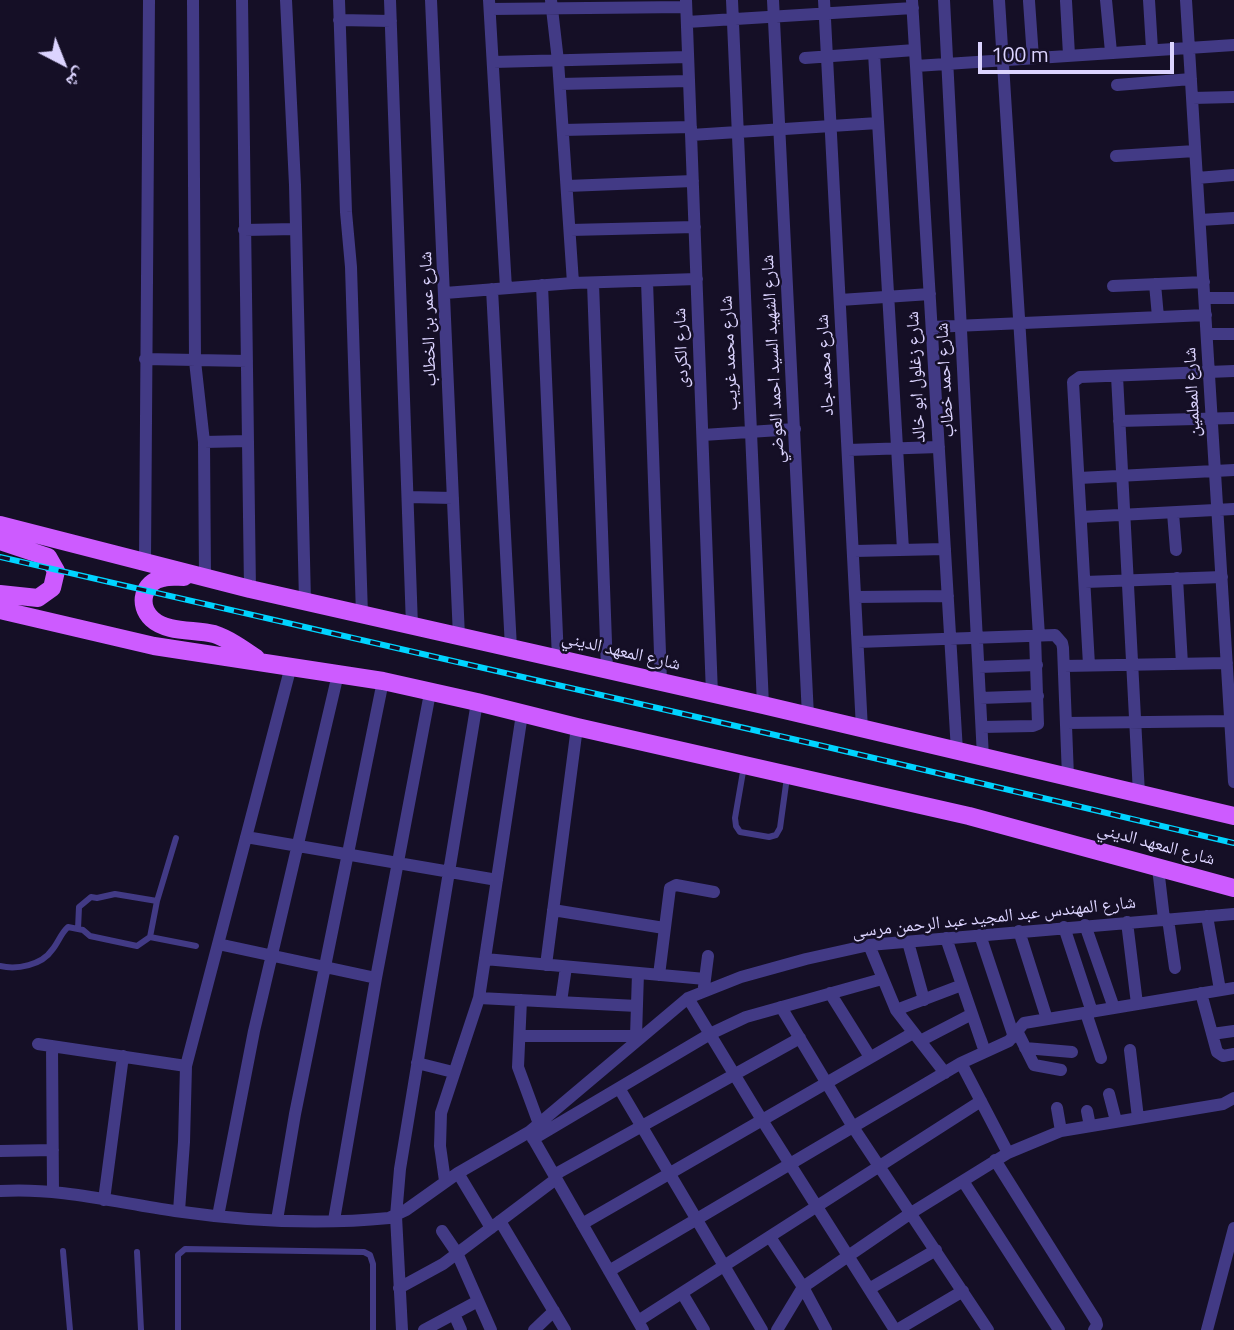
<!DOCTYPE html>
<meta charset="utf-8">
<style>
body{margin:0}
#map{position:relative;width:1234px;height:1330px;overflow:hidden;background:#150f26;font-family:"Titillium Web","Noto Naskh Arabic",sans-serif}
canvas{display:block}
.north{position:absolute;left:28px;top:28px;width:70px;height:70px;-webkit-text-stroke:5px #150f26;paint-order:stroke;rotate:138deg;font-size:19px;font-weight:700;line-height:28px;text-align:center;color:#dcd4ff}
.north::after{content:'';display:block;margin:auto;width:24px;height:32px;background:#dcd4ff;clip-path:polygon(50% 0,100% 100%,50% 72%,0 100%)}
.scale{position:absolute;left:978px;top:42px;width:196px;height:32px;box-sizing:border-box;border:4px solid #dcd4ff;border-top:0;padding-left:9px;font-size:21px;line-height:24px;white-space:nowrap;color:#dcd4ff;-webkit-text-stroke:5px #150f26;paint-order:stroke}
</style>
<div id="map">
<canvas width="1234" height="1330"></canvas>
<div class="north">ش</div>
<div class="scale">100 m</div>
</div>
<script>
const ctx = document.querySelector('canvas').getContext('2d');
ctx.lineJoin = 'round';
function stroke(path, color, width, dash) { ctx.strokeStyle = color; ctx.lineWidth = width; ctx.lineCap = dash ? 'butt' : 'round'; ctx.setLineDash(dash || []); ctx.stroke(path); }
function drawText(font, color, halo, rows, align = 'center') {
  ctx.font = font + ' "Titillium Web","Noto Naskh Arabic",sans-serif'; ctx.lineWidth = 5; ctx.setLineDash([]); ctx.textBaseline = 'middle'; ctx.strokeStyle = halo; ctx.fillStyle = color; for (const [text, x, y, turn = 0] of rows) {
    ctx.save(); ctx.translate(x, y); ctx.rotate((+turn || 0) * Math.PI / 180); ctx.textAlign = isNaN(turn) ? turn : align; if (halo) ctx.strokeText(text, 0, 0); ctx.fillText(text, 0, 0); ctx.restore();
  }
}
stroke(new Path2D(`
 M744,766L735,818L736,826L740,832L769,837L776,835L780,828L787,777
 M78,929L79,907L91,897L97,898L115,894L157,901
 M150,937L157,901L176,838
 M0,966C17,970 42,965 52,950C58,943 61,933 68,927L83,930L90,936L137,946L150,937L196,946
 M63,1251L70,1330
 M137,1252L141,1330
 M178,1330V1255L185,1249L364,1252L370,1255L373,1264V1330`), '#423a85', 6);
stroke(new Path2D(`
 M193,0L195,361L204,442L205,577
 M242,0L250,589
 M286,0L295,185L305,601
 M339,0L346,212L351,267L362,615
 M390,0L412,626
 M431,0L459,637
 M489,0L506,288
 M551,0L558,61L573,283
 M686,0L712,694
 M732,0L763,705
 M773,0L808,716
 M824,0L862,729
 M912,0L957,751
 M944,0L983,757
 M999,0L1039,636
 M1106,0L1111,52
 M1149,0L1152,49
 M1186,0L1234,782
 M1029,1L1033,58
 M1066,1L1069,55
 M490,9L686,7
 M339,20L391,21
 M687,22L913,8
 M874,53L903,550
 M805,58L915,50
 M493,62L688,57
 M916,66L1234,45
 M560,84L689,81
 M1117,85L1191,79
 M1192,98L1234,97
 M563,130L691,127
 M691,135L878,123
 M1116,156L1195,151
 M1197,178L1234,175
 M567,186L693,181
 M1200,220L1234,218
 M244,230L296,229
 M570,230L695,227
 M647,281L661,682
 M593,283L607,670
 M1155,284L1158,317
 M542,285L558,659
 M1113,286L1204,282
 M492,289L511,648
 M445,293L573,283L697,279
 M1205,298H1234
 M840,300L930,294
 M932,327L1206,315
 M1207,334H1234
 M145,359L247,361
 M1117,376L1139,794
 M1119,421L1234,418
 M703,435L795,429
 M204,442L248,441
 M848,450L939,447
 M1079,478L1234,470
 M408,497L453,498
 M1173,513L1176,550
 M1081,517L1234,509
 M854,551L945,549
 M145,560L149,0
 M1177,578L1182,664
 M1085,582L1222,577
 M856,597L948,596
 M858,642L1055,635L1062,643L1063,648L1068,777
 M1089,665L1073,382L1080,377L1234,371
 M1064,666L1227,663
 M979,667L1037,665
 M980,698L1038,696
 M1066,723L1231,721
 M982,727L1033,726L1038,724L1035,636
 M246,837L497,880
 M1158,868L1164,919
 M553,910L664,928
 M1207,916L1220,990
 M1168,919L1175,968
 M1127,922L1137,1004
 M1085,925L1114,1008
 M1064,927L1092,1012
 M1019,931L1047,1019
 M980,935L1014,1037
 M946,938L985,1052
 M908,942L924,1000
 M218,944L376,978
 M869,945L896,1010L945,1073
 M485,959L705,979
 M546,965L577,727
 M659,975L670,888L676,885L714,892
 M704,987L708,956
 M830,993L870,1057
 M1201,993L1217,1052L1223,1056L1234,1054
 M479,998L637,1006
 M688,998L762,1120L895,1330
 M521,1000L518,1067L539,1124
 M561,1002L566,967
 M781,1007L853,1127L988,1330
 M896,1010L962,985
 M1086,1013L1101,1058
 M1017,1031L1034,1065L1061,1070
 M1212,1034L1234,1031
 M520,1036H642
 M636,1036L638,973
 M920,1041L972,1014
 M38,1044L186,1066
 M52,1046L53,1192
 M1025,1048L1072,1052
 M1130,1050L1138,1118
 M417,1063L453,1072
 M961,1063L1008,1153
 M619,1088L762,1330
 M1109,1094L1116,1121
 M1057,1108L1061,1131
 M1087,1111L1090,1126
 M530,1133L643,1330
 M533,1139L710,1034L746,1017L882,979
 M0,1151L53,1150
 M995,1160L1096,1321L1097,1325L1094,1330
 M458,1173L491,1228
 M554,1175L800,1038
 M445,1181L440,1146L441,1113L479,998L522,714
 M963,1181L1059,1330
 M0,1191C59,1187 118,1203 175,1211C245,1221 319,1225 389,1218L406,1210L458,1173L529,1132L688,998L741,977L806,959L869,945L1234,914
 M104,1200L123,1056
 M179,1211L184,1142L186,1066L291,666
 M218,1216L254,1031L338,674
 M277,1220L295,1114L383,681
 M334,1220L376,978L430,693
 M500,1221L565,1330
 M582,1224L913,1033
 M442,1231L457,1253L491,1330
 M770,1237L803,1287L826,1330
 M609,1271L961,1063L1009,1041L1024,1023L1234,988
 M399,1288L443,1264L556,1179
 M869,1289L936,1250
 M682,1293L704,1330
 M454,1314L461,1330
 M638,1321L981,1101
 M402,1330L396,1216L400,1169L477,702
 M424,1330L478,1301
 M534,1330L554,1311
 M777,1330L803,1287L911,1213L1008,1153L1061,1131L1223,1104L1234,1098
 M897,1330L963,1291
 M1207,1330L1234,1228`), '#423a85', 12);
stroke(new Path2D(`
 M0,525L250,589L763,705L1234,816
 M0,541L48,557L56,571L52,588L38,598L0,594
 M184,577C177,577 169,576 163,578C143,582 137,605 152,619C167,633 195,629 214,634C229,639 243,649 256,658
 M0,610L154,646L383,681L477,702L577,727L969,816L1234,888`), '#cd5bff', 18);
const rail = new Path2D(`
 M0,557L823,746L1234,843`);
stroke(rail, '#00d4ff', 6);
stroke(rail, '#150f26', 3.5, [10]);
drawText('18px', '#dcd4ff', '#150f26', [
 ["شارع عمر بن الخطاب",429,319,-92],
 ["شارع الكردى",682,348,-92],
 ["شارع محمد غريب",730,353,-93],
 ["شارع الشهيد السيد احمد العوضي",774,359,-93],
 ["شارع محمد جاد",826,365,-93],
 ["شارع زغلول ابو خالد",917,377,-93],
 ["شارع احمد خطاب",946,380,-93],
 ["شارع المعلمين",1193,392,-93],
 ["شارع المعهد الديني",621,652,13],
 ["شارع المعهد الديني",1156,845,15],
 ["شارع المهندس عبد المجيد عبد الرحمن مرسى",994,918,-6]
]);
</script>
